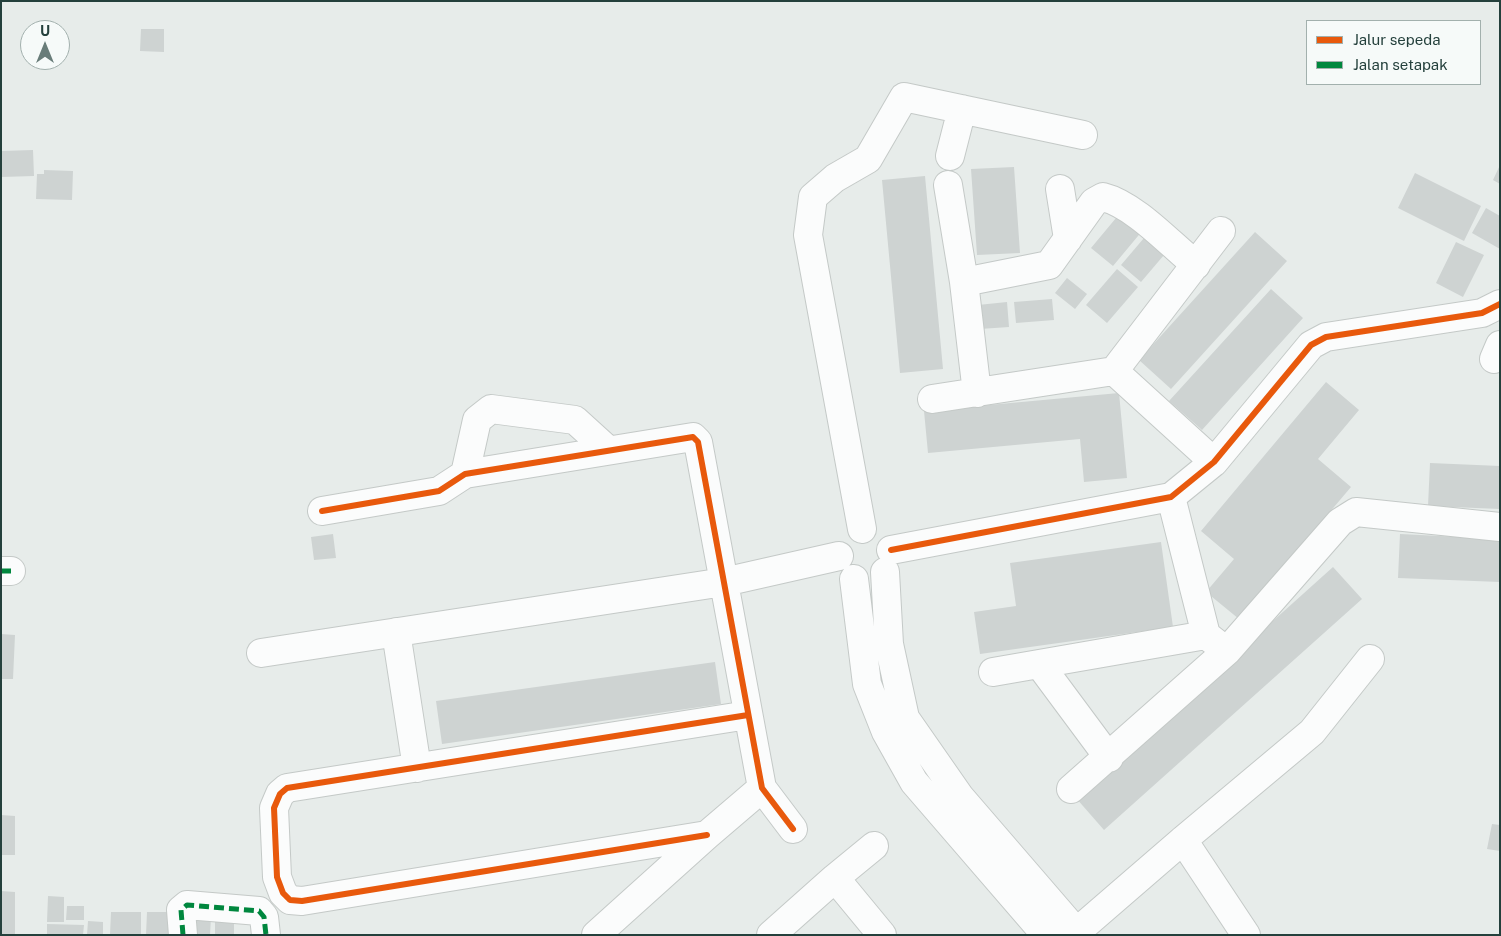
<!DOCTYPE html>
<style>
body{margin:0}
#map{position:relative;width:1501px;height:936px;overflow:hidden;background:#e7ecea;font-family:"Public Sans",sans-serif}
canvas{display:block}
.frame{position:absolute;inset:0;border:2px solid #24403c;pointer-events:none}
.legend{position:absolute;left:1306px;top:20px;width:175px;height:65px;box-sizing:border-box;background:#f6faf9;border:1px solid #a2b0ad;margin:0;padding:6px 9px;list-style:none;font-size:15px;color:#24403c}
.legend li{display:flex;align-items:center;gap:10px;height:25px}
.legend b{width:25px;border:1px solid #a2b0ad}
.north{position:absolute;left:20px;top:20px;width:50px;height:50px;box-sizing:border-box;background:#f6faf9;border:1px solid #a2b0ad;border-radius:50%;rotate:0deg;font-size:14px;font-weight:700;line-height:20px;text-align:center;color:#24403c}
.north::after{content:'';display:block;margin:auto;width:18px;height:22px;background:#687c79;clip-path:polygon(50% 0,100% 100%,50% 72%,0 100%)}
</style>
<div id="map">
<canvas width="1501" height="936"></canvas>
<div class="frame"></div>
<ul class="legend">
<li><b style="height:6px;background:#e8590c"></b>Jalur sepeda</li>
<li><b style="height:6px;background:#00873e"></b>Jalan setapak</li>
</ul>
<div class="north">U</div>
</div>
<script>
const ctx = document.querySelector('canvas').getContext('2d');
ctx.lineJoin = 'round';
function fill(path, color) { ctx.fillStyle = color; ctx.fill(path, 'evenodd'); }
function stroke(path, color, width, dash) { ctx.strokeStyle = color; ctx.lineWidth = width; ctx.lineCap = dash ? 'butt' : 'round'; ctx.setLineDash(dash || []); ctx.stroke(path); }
fill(new Path2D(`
 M141,29H164V52L140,51Z
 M33,150L34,176L1,177V151Z
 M1500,165V184L1493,180Z
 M1014,167L1020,253L977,255L971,169Z
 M44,170L73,171L72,200L36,199L37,174H44Z
 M1415,173L1481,206L1464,241L1398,208Z
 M925,176L943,369L900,373L882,180Z
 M1486,208L1500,216V249L1472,233Z
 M1121,212L1143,230L1113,266L1091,248Z
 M1255,232L1287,261L1171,389L1139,360Z
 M1144,238L1164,255L1141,282L1121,265Z
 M1456,242L1484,255L1463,297L1436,283Z
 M1117,269L1138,287L1107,323L1086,305Z
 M1067,278L1087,294L1075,309L1055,293Z
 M1271,289L1303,318L1202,430L1169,401Z
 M1052,299L1054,320L1016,323L1014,302Z
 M1007,302L1009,327L980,329L978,305Z
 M1326,382L1359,410L1318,459L1351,487L1239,619L1206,592L1234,559L1201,531Z
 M1119,393L1127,478L1084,482L1080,439L928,453L924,411Z
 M1430,463L1500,466V509L1428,506Z
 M333,534L336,558L314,560L311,537Z
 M1400,534L1500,539V582L1398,578Z
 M1161,542L1173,627L980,654L974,612L1016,606L1010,563Z
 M1333,567L1362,599L1104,830L1076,798Z
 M1,634L15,635L13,679H1Z
 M715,662L721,704L442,744L436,701Z
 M1,815L15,816V855H1Z
 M1492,824L1500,825V851L1487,849Z
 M1,891L15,892V934H1Z
 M48,896L64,897V922H47Z
 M67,906H84V920H66Z
 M111,912H141V935H110Z
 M147,912H173V935H146Z
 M189,916L211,917L210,935H189Z
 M215,917L234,918V935H215Z
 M88,921L103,922V935H87Z
 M47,924L84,925L83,935H47Z`), '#ced3d2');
const minor = new Path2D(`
 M950,156L962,109
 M948,185L964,282L977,393
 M1060,189L1068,239
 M964,282L1049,265L1094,202L1103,197C1135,205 1170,244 1196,265
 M1494,359L1500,345
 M1114,371L1221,231
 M932,399L1114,371L1214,462
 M465,474L477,420L491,409L575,420L608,450
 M1171,497L1206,635L1220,646
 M322,511L439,491L465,474L693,437L698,442L762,788L793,829
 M862,529L808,235L813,197L835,178L868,159L904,97L1083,135
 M891,550L1171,497L1214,462L1311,345L1326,337L1482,313L1500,304
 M1,571H11
 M885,572L889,644L905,718L960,797L1079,935
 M854,579L867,684L886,732L914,782L1046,935
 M396,632L417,768
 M261,653L724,582L839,556
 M1040,665L1109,758
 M993,672L1206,635
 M1071,789L1227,651L1340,522L1356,512L1500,527
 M707,835L302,901L290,900L283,893L277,877L274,808L280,794L287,788L748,715
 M1183,840L1246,935
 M835,878L882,935
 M183,935L181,910L187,905L259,911L264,917L266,935
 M596,935L707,835L762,788
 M771,935L835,878L874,846
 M1073,935L1183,840L1312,732L1370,659`);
stroke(minor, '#c4c9c7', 30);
stroke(minor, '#fbfcfc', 28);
stroke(new Path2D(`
 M1,571H11
 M183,935L181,910L187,905L259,911L264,917L266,935`), '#00873e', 5, [10, 5]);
stroke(new Path2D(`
 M322,511L439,491L465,474L693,437L698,442L762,788L793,829
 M891,550L1171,497L1214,462L1311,345L1326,337L1482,313L1500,304
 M707,835L302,901L290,900L283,893L277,877L274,808L280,794L287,788L748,715`), '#e8590c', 6);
</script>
